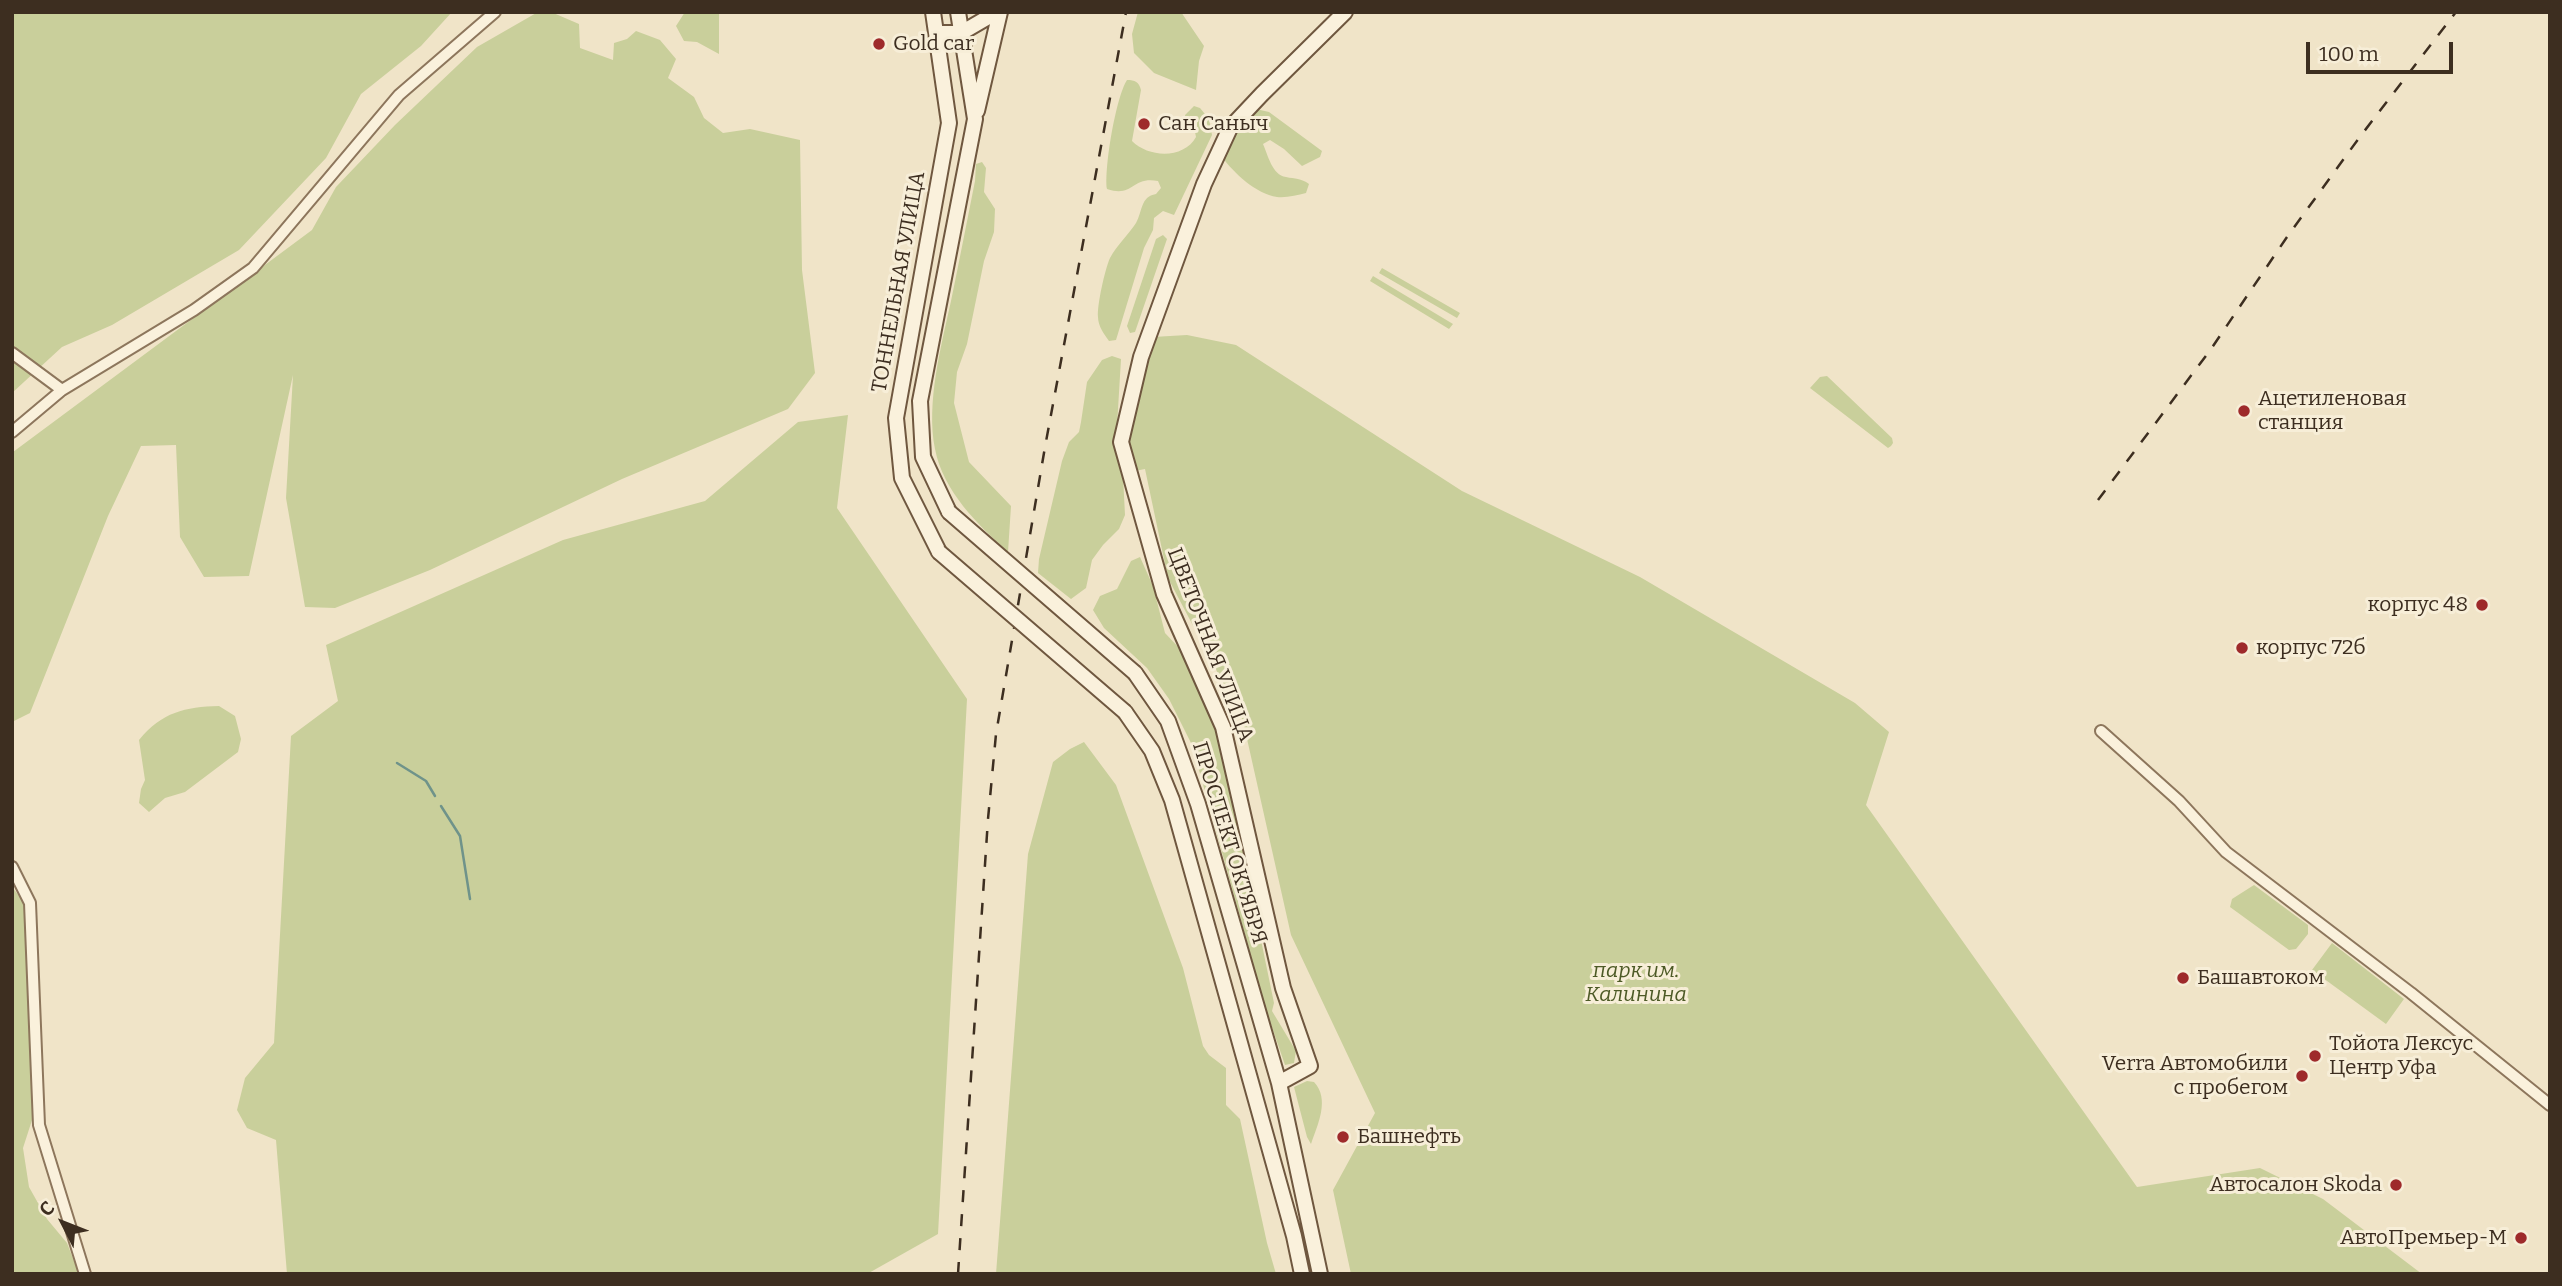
<!DOCTYPE html>
<meta charset="utf-8">
<style>
body{margin:0}
#map{position:relative;width:2562px;height:1286px;overflow:hidden;background:#f0e4c8;font-family:Bitter,serif}
canvas{display:block}
.frame{position:absolute;inset:0;border:14px solid #3d2e20;pointer-events:none}
.north{position:absolute;left:28px;top:1188px;width:70px;height:70px;-webkit-text-stroke:5px #f7eed8;paint-order:stroke;rotate:312deg;font-size:19px;font-weight:700;line-height:28px;text-align:center;color:#3d2e20}
.north::after{content:'';display:block;margin:auto;width:24px;height:32px;background:#3d2e20;clip-path:polygon(50% 0,100% 100%,50% 72%,0 100%)}
.scale{position:absolute;left:2306px;top:42px;width:147px;height:32px;box-sizing:border-box;border:4px solid #3d2e20;border-top:0;padding-left:9px;font-size:21px;line-height:24px;white-space:nowrap;color:#3d2e20;-webkit-text-stroke:5px #f7eed8;paint-order:stroke}
</style>
<div id="map">
<canvas width="2562" height="1286"></canvas>
<div class="frame"></div>
<div class="north">С</div>
<div class="scale">100 m</div>
</div>
<script>
const ctx = document.querySelector('canvas').getContext('2d');
ctx.lineJoin = 'round';
function fill(path, color) { ctx.fillStyle = color; ctx.fill(path, 'evenodd'); }
function stroke(path, color, width, dash) { ctx.strokeStyle = color; ctx.lineWidth = width; ctx.lineCap = dash ? 'butt' : 'round'; ctx.setLineDash(dash || []); ctx.stroke(path); }
function drawText(font, color, halo, rows, align = 'center') {
  ctx.font = font + ' Bitter,serif'; ctx.lineWidth = 6; ctx.setLineDash([]); ctx.textBaseline = 'middle'; ctx.strokeStyle = halo; ctx.fillStyle = color; for (const [text, x, y, turn = 0] of rows) {
    ctx.save(); ctx.translate(x, y); ctx.rotate((+turn || 0) * Math.PI / 180); ctx.textAlign = isNaN(turn) ? turn : align; if (halo) ctx.strokeText(text, 0, 0); ctx.fillText(text, 0, 0); ctx.restore();
  }
}
fill(new Path2D(`
 M12,12H452L421,46L361,94L326,158L239,250L112,325L62,347L12,393Z
 M538,12H551L579,24L580,48L613,60L614,43L627,39L636,31L660,40L676,59L668,78L694,97L704,118L723,133L750,129L800,140L802,270L815,373L788,409L622,479L430,570L335,608L305,607L286,498L293,375L249,576L204,577L180,537L176,445L141,446L108,516L30,713L12,722L13,452L312,230L336,187L395,125L477,47Z
 M685,12H719V54L697,42L684,41L676,26Z
 M1138,12H1181L1204,46L1199,61L1196,90L1154,73L1134,53L1132,34Z
 M1127,80C1135,80 1139,82 1141,90L1132,141C1149,158 1184,159 1196,137L1195,132L1185,119V115L1194,106L1200,108L1209,119L1212,135L1174,215L1163,211L1154,218L1153,230L1144,248L1116,340L1109,341C1104,334 1098,326 1098,317C1097,305 1105,269 1110,258C1117,245 1128,235 1136,223C1143,211 1140,197 1156,194L1161,188L1158,181C1131,176 1134,198 1107,189C1104,168 1116,97 1127,80Z
 M1256,109L1269,112L1322,151L1320,157L1302,166L1284,149L1270,140L1263,144C1268,155 1272,175 1286,177C1295,179 1301,178 1309,184L1306,193C1297,195 1287,198 1277,197C1256,194 1234,173 1222,157L1236,128Z
 M982,162L986,168L984,192L995,209L994,232L984,261L967,344L957,372L954,403L969,462L1011,506L1008,552C978,525 943,491 935,449C926,403 941,347 951,301C959,262 967,221 975,181L976,164Z
 M1163,235L1167,239L1135,332L1130,333L1127,326L1156,239Z
 M1382,268L1460,313L1457,318L1379,273Z
 M1373,276L1453,324L1449,329L1370,281Z
 M1187,335L1236,345L1462,491L1640,577L1855,703L1889,732L1866,805L2137,1187L2260,1168L2323,1199L2422,1274H1351L1333,1190L1375,1113L1291,935L1243,721L1168,578L1145,469L1135,471L1128,438L1153,337Z
 M1112,356L1121,359L1116,443L1123,476L1125,515L1119,529L1103,545L1092,560L1086,588L1071,599L1038,573L1039,559L1062,461L1069,442L1079,432L1081,422L1087,382L1102,360Z
 M1827,376L1892,438L1893,443L1891,446L1888,448L1810,388L1820,377Z
 M848,415L837,508L967,699L938,1234L867,1274H287L276,1140L247,1128L237,1110L245,1078L274,1043L291,736L338,701L326,645L563,540L705,501L798,422Z
 M1140,557L1153,586L1165,633L1181,650L1216,722L1274,1003L1272,1011L1296,1051L1294,1063L1285,1065L1266,1010L1192,745L1169,699L1147,668L1104,628L1093,610L1100,596L1117,589L1131,561Z
 M219,706L235,716L241,739L238,752L185,792L165,798L149,812L139,803L141,789L145,780L139,740C162,712 185,707 219,706Z
 M1084,742L1116,785L1183,968L1203,1046L1209,1055L1226,1068V1105L1240,1119L1267,1243L1276,1274H996L1028,854L1053,762L1070,749Z
 M2254,885L2308,925V934L2296,949L2289,950L2230,907L2232,899Z
 M12,887L25,903L33,1117L23,1148L29,1187L47,1219L67,1243L79,1274H15L12,1267Z
 M2332,943L2404,999L2386,1024L2312,970Z
 M1307,1081L1314,1082C1330,1099 1318,1124 1311,1144L1307,1137L1294,1087Z`), '#c9cf9b');
stroke(new Path2D(`
 M397,763L426,781L435,796
 M441,806L460,836L470,899`), '#6f938a', 2.5);
const street = new Path2D(`
 M12,353L62,390
 M12,432L62,390L194,310L253,268L399,95L495,12
 M2101,731L2179,801L2226,852L2411,993L2550,1105
 M12,867L30,903L39,1125L85,1274`);
const secondary = new Path2D(`
 M933,12L949,123L896,418L902,478L939,552
 M936,33H961L997,12
 M977,111L1000,12
 M949,512L923,457L920,401L975,119L958,12
 M1135,673L1168,721L1198,804L1279,1083L1320,1274
 M1125,712L1152,751L1172,800L1294,1236L1302,1274
 M1279,1083L1310,1066L1283,988L1223,727L1164,594L1121,442L1141,357L1204,184L1230,128L1262,94L1345,12`);
stroke(street, '#8d765c', 14);
stroke(secondary, '#6f573f', 18);
stroke(street, '#faf1dc', 10);
stroke(secondary, '#faf1dc', 14);
stroke(new Path2D(`
 M2098,500L2211,349L2287,237L2359,138L2456,12
 M958,1274L988,819L996,734L1045,447L1126,12`), '#3d2e20', 2.5, [12, 12]);
const secondaryBridge = new Path2D(`
 M949,512L1135,673
 M939,552L1125,712`);
stroke(secondaryBridge, '#6f573f', 18, []);
stroke(secondaryBridge, '#faf1dc', 14);
for (const [x, y, r, color] of [
 [879,44,7,"#9e2a2b"],
 [1144,124,7,"#9e2a2b"],
 [2244,411,7,"#9e2a2b"],
 [2482,605,7,"#9e2a2b"],
 [2242,648,7,"#9e2a2b"],
 [2183,978,7,"#9e2a2b"],
 [2315,1056,7,"#9e2a2b"],
 [2302,1076,7,"#9e2a2b"],
 [1343,1137,7,"#9e2a2b"],
 [2396,1185,7,"#9e2a2b"],
 [2521,1238,7,"#9e2a2b"]
]) { const dot = new Path2D(); dot.arc(x, y, r, 0, 2 * Math.PI); ctx.fillStyle = color; ctx.fill(dot); stroke(dot, '#f7eed8', 2.5); }
drawText('21px', '#3d2e20', '#f7eed8', [
 ["Gold car",893,44],
 ["Сан Саныч",1158,124],
 ["Ацетиленовая",2258,399],
 ["станция",2258,423],
 ["корпус 48",2468,605,"right"],
 ["корпус 72б",2256,648],
 ["Башавтоком",2197,978],
 ["Тойота Лексус",2329,1044],
 ["Центр Уфа",2329,1068],
 ["Verra Автомобили",2288,1064,"right"],
 ["с пробегом",2288,1088,"right"],
 ["Башнефть",1357,1137],
 ["Автосалон Skoda",2382,1185,"right"],
 ["АвтоПремьер-М",2507,1238,"right"]
], 'left');
drawText('21px', '#3d2e20', '#f7eed8', [
 ["ТОННЕЛЬНАЯ УЛИЦА",899,282,-80],
 ["ЦВЕТОЧНАЯ УЛИЦА",1210,645,69],
 ["ПРОСПЕКТ ОКТЯБРЯ",1229,843,73]
]);
drawText('italic 21px', '#4d5a26', '#f7eed8', [
 ["парк им.",1636,971],
 ["Калинина",1636,995]
]);
</script>
